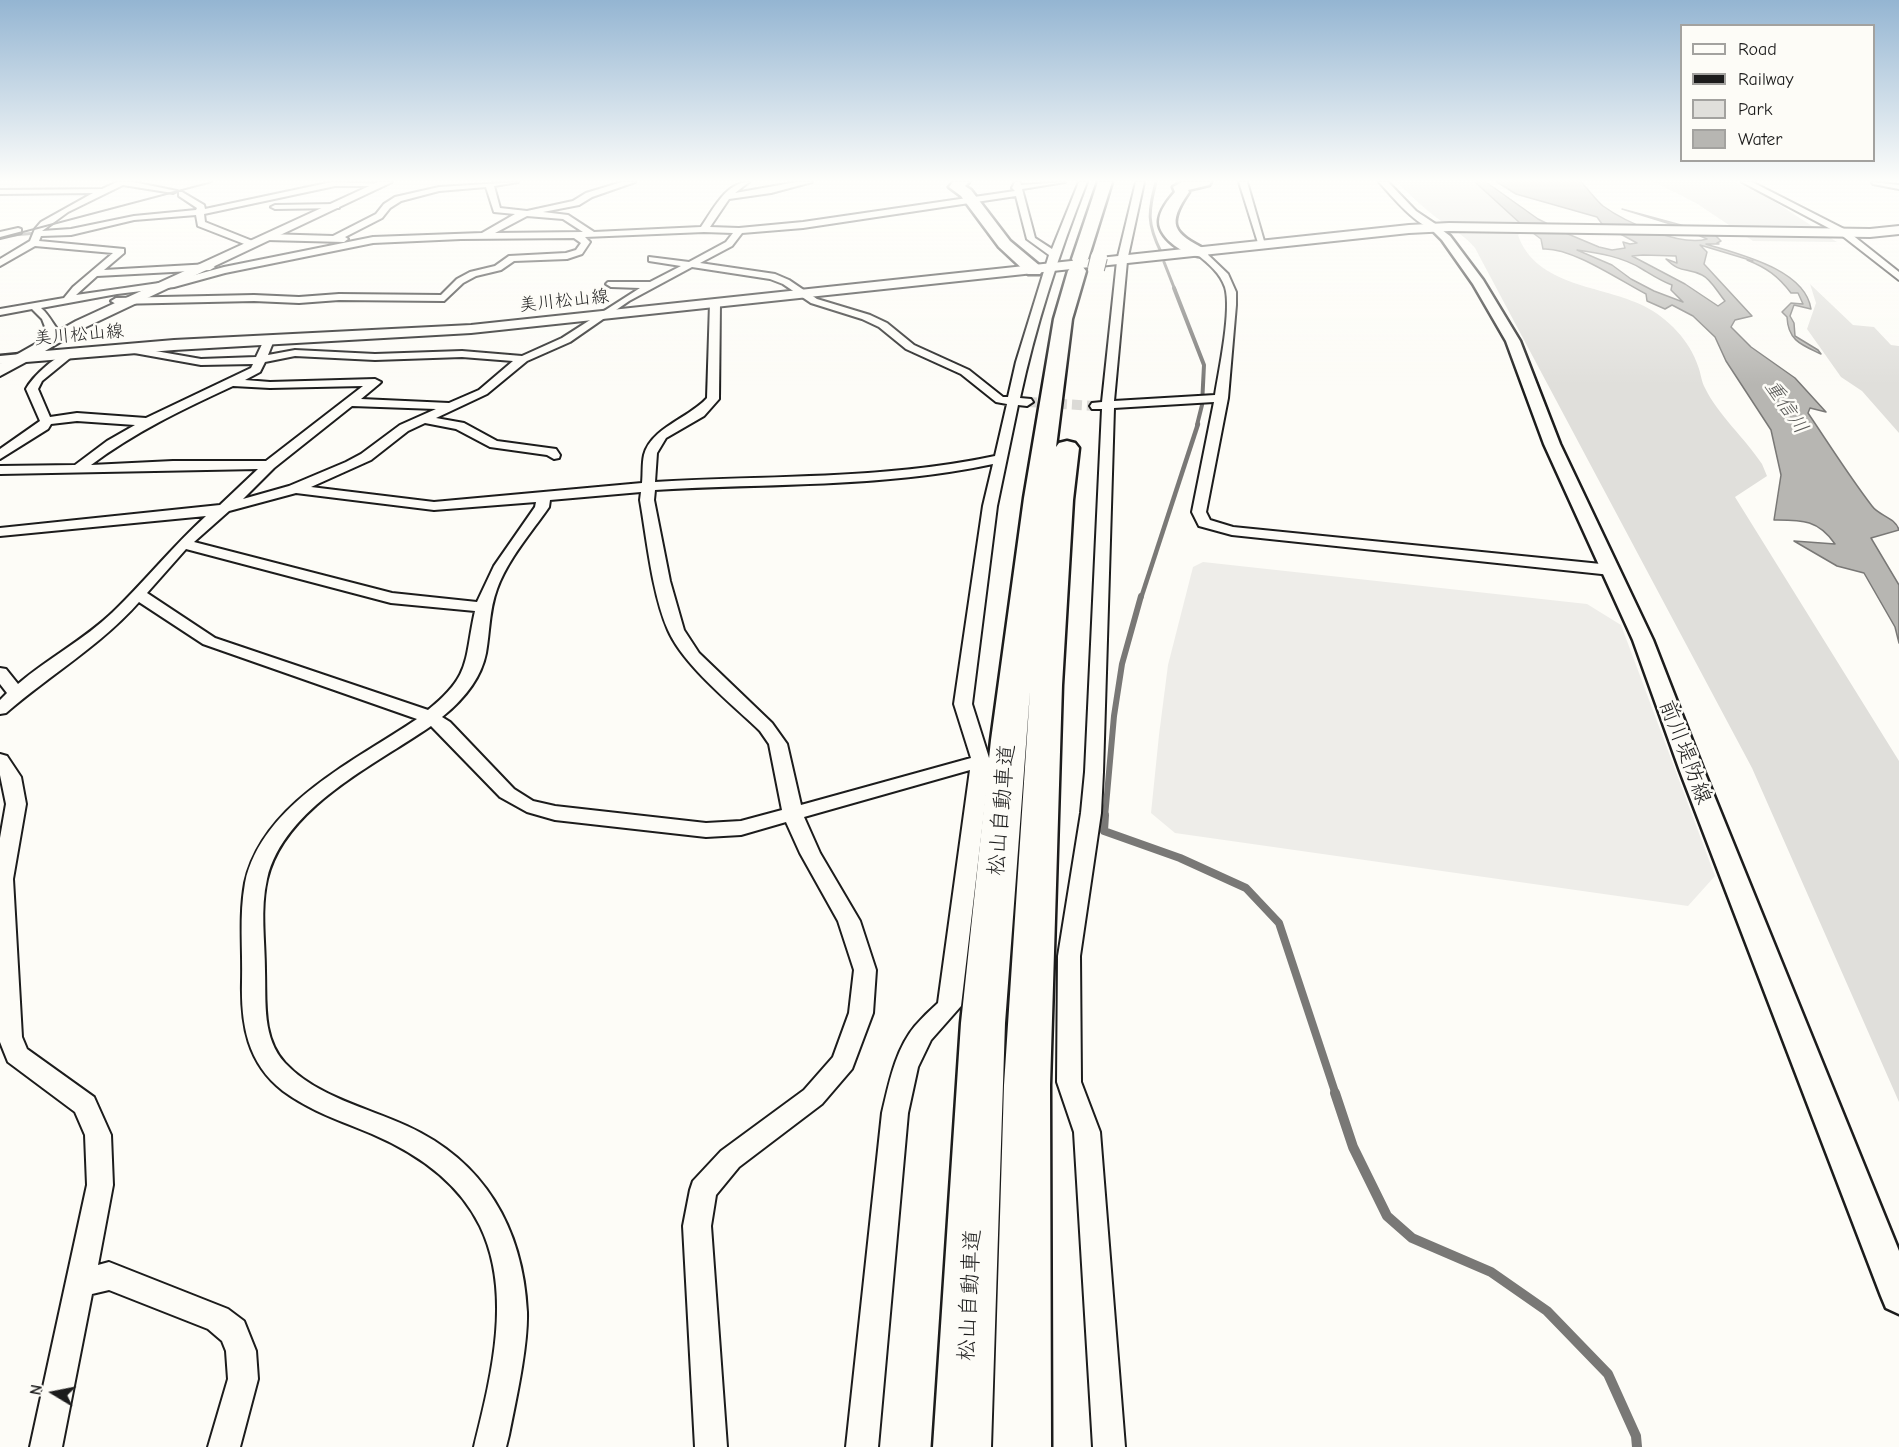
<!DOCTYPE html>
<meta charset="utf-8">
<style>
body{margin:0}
#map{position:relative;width:1899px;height:1447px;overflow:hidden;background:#fdfcf7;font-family:"Comic Neue",sans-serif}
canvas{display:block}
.legend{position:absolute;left:1680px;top:24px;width:195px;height:138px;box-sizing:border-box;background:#fdfcf7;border:2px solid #a3a29f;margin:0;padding:8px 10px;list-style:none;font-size:18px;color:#1c1c1c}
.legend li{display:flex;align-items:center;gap:12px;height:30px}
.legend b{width:30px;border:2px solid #a3a29f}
.north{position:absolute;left:24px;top:1363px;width:60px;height:60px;-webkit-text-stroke:4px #fdfcf7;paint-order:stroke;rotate:280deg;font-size:16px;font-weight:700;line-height:24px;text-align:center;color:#1c1c1c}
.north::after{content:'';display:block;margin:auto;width:21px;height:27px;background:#1c1c1c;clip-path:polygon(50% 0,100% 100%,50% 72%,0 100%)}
</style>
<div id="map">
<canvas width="1899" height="1447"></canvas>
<ul class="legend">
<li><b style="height:8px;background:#fdfcf7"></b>Road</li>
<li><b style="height:8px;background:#1c1c1c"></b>Railway</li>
<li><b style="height:16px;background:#e0dfdb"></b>Park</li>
<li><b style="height:16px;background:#b7b6b2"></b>Water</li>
</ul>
<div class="north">N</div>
</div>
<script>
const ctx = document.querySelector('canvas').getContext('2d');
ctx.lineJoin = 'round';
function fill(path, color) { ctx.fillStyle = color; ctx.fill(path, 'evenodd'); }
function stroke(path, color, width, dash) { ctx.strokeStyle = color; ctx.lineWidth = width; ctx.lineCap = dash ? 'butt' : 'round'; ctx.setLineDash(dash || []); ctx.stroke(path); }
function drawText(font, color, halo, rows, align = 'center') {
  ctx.font = font + ' "Comic Neue","Klee One",sans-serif'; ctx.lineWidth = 5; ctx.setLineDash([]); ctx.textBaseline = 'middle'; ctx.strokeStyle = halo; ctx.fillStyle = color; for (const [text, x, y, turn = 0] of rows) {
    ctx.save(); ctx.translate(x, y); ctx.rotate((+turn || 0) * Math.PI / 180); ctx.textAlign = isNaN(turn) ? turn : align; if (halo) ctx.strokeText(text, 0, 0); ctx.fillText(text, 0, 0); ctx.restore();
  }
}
fill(new Path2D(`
 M1203,562L1587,604L1621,625L1715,876L1688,906L1175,833L1151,813L1159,735L1168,665L1193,567Z`), '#eeede9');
fill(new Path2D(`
 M1397,182H1475L1537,225L1518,235C1536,287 1602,285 1644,306C1668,318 1690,341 1698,366C1701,373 1701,381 1705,388C1718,415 1745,438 1762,464L1767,476L1735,497L1899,761V1102L1752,768L1475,248C1466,237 1457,232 1445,224C1428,212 1412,197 1397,182Z
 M1654,182H1734L1764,195L1837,242L1753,241L1696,203Z
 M1810,284L1853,325L1874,327L1891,345L1899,346V433L1862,391L1841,377L1807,329L1816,303Z`), '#e0dfdb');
const water = new Path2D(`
 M1475,182H1486L1538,219L1568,234L1599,247L1612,250L1625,248L1623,242L1630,244L1637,243L1602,224L1597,217L1516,194L1497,182H1581C1588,189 1595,199 1603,206C1625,222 1681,247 1707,239L1680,227L1622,209L1714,234L1721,241L1717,243L1719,244H1706C1738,254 1805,269 1811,309L1794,305L1790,316L1794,323L1795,336L1818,350L1821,354C1802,345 1788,341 1787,317L1782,312L1791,303L1803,304L1798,293H1791C1778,276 1767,268 1747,260L1753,261L1700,245L1707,252L1704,264L1752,316L1735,320L1731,327L1751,347L1795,378L1826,412L1810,408L1808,413C1829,444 1849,476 1872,506C1879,516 1895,517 1899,530L1871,538L1899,585V643L1895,627L1864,573L1837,566L1794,541L1835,544C1818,519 1801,520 1774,520L1781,475L1771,430L1726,361L1715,337L1693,316L1672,305L1665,309L1647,301L1646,294C1619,280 1571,247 1543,249L1541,239L1521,224ZM1577,250C1599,253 1623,257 1642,269C1652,275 1661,281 1672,285L1671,290L1683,302L1654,291L1631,279L1612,265ZM1643,255L1676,256L1677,263L1666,259C1681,274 1686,267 1702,275C1711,279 1718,293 1725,301L1718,306L1685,284L1632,256Z`);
fill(water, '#b7b6b2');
stroke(water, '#797876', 1.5);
stroke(new Path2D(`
 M1156,182C1148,212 1147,224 1161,252
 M0,236L38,233
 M1164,262L1175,290`), '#797876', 3);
stroke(new Path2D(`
 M1174,288L1204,365L1202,405L1197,425`), '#797876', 4);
stroke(new Path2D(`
 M1141,598L1198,424`), '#797876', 4.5);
stroke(new Path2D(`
 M1105,817L1114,716L1122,664L1141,596`), '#797876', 6);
stroke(new Path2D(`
 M1105,815L1104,831L1180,858L1246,888L1279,923L1336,1095`), '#797876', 8);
stroke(new Path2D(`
 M1335,1093L1353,1147L1387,1216L1412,1238L1491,1272L1547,1311L1608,1374L1636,1436L1637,1447`), '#797876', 10);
stroke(new Path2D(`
 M1027,402L1096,406`), '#dbdad6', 10, [10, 5]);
const minor = new Path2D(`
 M117,182H133L177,191L173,193L123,185L68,212L42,231L71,229L134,216L196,210L197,208L179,196V192H182L204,205L205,209L332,182L387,184L383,186H335L204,214L205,222L255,242L256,244L252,247L198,226L196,215L134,220L71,235L41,236L39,241L124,249V253L104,270L210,264L215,267L210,270L97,276L76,295L173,281L224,267L373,237L482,233L515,214L494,212L486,187L439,191L401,201L390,208L382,218L345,237L348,239L344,242L267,240L263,237L267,234L333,236L376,214L384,204L395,197L439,187L518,182L494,186L500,208L527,211L573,201L586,193L622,182H635L592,197L579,205L543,212L568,215L594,232L701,227C713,210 726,182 749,182L735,193L797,182H812L771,193L729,199L710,227L739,228L803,222L1015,191L1012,188L1015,182H1020L1021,185L1065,182L1022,189L1035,238L1052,249L1079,182H1087C1059,253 1036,324 1020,398L1031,399L1033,402L1027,406L1018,405L997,506L972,704L990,761L961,1006L931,1040L918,1067L908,1113L878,1447H846L882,1113C889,1084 895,1050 915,1026C922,1018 930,1010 938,1003L970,770L804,817L820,853L860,921L876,970L873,1013L852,1069L822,1104L739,1167L716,1195L711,1226L727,1447H695L683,1226L690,1190L693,1181L721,1151L804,1090L833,1057L849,1013L854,970L838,921L800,853L786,822L741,835L706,837L555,820L527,812L500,797L431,726C375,765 284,807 267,879C260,910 265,940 265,971C266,1003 262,1038 285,1063C317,1097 366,1107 407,1126C484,1161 523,1228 527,1312C528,1346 516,1400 509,1435L506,1447H474C491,1378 513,1294 480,1226C458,1181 416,1153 372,1134C341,1121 310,1111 283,1091C247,1063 241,1024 242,982C243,949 239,916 245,883C262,803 357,760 417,719L203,644L139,602C101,645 50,675 6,713L0,714V700L7,693L0,684V668L6,669L18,684C48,658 84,640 113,612C145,581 173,546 206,516L0,536V528L220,505L258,469L0,474V466L75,465L107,441L135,425L77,421L51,424L48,429L0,459V449L40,421L26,389C32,377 60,350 74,352L75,354L42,381L38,389L50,417L77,413L146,418L251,368L253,364L201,365L123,351L122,349L127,346L201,359L256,357L264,340L269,337L274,340L268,355L295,350L375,354L462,351L522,356L562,338L640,288L611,287L606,284L608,282H650L681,266L649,261V257L689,262L726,242L733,233L704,232L585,237L590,242L582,254L567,259L514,261L501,270L476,276L463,283L444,301L339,300L299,303L254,301L116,304L111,301L116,298L254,295L299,297L339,294L441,295L457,279L470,272L495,266L509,256L566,253L576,250L581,243L574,238L461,239L373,243L225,273L174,287L117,294L41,308C51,316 55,330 64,336L59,339L49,337L42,319L32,309L0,315V309L64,298L73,287L113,253L35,246L0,266V259L30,241L35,229L41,222L93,193L0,194V190L102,189ZM1016,196L1027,239L1049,255L1016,362L1008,397H1003L969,370L914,345L887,323L870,315L817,299L789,280L775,274L700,263L732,246L742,233L803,228ZM527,216L563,219L583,232L495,233ZM692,267L770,279L783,284L811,303L862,319L879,327L906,349L961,374L996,402L1007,404L995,456C882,480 769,475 655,482L657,453L666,438L704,416L719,399L720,303L715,300L710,303L707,398C689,418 651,428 644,455C642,464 643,474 642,483L434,502L311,487L371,460L408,431L425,423L456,429L490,447L547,455L554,459L559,458L560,455L556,449L497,441L464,423L436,418L487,394L527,361L570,342L629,301ZM295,356L375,360L462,357L513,361L479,390L449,403L361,399L379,384L381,382L375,379L270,382L245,380L260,372L265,362ZM233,386L270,388L363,386L266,461H173L91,465C135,432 183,409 233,386ZM352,406L436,409L400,425L361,454L346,462L289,486L243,499L274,468ZM993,464L983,506L954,704L971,758L801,805L787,744L772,723L699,653L684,630L670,581L654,500L655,490C768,483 881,488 993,464ZM641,492L640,500C647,540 652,593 668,630C683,665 732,704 760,731L769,744L782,810L741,821L706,823L555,806L533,801L514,789L450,722L442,717C462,701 481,679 486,653C490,631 489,610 497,589C508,559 531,533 549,507L550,500ZM296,493L434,510L536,502L535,507L494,566L477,602L392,593L194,542L229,511ZM186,549L391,603L475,611C464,660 472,675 428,710L215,638L147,593Z
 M1136,182H1144L1127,261L1114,401L1215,395C1219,370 1232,309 1225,287C1220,273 1209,264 1198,255V251H1204L1228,274L1236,292V305L1228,398L1206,512L1210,520L1233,527L1611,565L1619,570L1611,575L1232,535L1199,526L1192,512L1214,402L1114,408L1103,772L1101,813L1080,956L1081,1082L1100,1132L1125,1447H1093L1074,1132L1057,1082L1058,956L1081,813L1085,772L1102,409H1092L1090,406L1092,403L1102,402L1117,261Z
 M1239,182H1247L1266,248L1259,246Z
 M1379,182H1388L1416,211L1437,225V229C1419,230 1391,195 1379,182Z
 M1742,182H1752L1846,230L1899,272V280L1840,234Z
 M1872,182L1899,185V189L1873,184Z
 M336,204H339V208L275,209L271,207L275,205Z
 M18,228L21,229V233L0,238V232Z
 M0,754L7,756L21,777L26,804L13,879L22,1037L27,1049L94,1097L111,1135L113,1185L98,1265L109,1262L228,1309L244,1321L256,1351L258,1379L240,1447H208L228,1379L226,1351L222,1341L208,1329L109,1290L92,1294L62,1447H30L87,1185L85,1135L75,1112L8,1062L0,1042V838L6,804L0,775Z`);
const tertiary = new Path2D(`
 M1434,224L1450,236L1483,280L1520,341L1560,444L1653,640L1704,771L1899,1251V1314L1886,1308L1881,1296L1680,771L1633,640L1544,444L1506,341L1473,284L1442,240L1429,227Z
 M21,354L26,355L28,358L26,361L0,364V356Z`);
const secondary = new Path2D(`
 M378,182H392L86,327L45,351L174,340L471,325L1409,225L1449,223L1870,229L1899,226V234L1870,237L1449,231L1409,233L471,333L174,350L26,362L0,376V364L76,321Z`);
const motorway = new Path2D(`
 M953,182H969L965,186L971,190L1010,241L1040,266L1043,270L1040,274H1028L999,247L961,196L949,187Z
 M1098,182H1112L1088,259L1080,264L1074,263L1072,259Z
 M1182,182H1211L1209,185L1188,190L1189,192C1166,225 1173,233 1207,250L1209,253L1207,256C1191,260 1159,240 1159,222C1159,211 1168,200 1175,192L1173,187Z
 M1077,266L1083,267L1086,271L1072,319L1056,447L1059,443L1067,441L1075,443L1079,448L1073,500L1062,685L1050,1085L1051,1447H993L1004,1085L1030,691L1005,1023L991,1447H933L961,1023L991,740L1024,498L1054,319L1068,271L1071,267Z`);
stroke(minor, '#1c1c1c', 4);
stroke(tertiary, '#1c1c1c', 5);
stroke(secondary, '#1c1c1c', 4);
stroke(motorway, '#1c1c1c', 5);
fill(minor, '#fdfcf7');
fill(tertiary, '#fdfcf7');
fill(secondary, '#fdfcf7');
fill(motorway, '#fdfcf7');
stroke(new Path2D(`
 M0,238L212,182`), '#1c1c1c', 2);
const motorwayBridge = new Path2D(`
 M1096,269L1099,257`);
stroke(motorwayBridge, '#1c1c1c', 18, []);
stroke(motorwayBridge, '#fdfcf7', 16);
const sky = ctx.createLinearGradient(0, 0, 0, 385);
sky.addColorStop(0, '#94b5d2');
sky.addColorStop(0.47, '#fefefb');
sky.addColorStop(1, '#fefefb00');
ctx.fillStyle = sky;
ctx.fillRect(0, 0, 1899, 385);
drawText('18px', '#1c1c1c', '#fdfcf7', [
 ["美川松山線",564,301,-6],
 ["美川松山線",79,335,-5]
]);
drawText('italic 20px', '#5a5a58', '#fdfcf7', [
 ["重信川",1786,407,56]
]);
drawText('22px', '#1c1c1c', '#fdfcf7', [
 ["前川堤防線",1685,752,69],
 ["松山自動車道",1002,810,-85],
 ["松山自動車道",970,1295,-87]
]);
</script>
